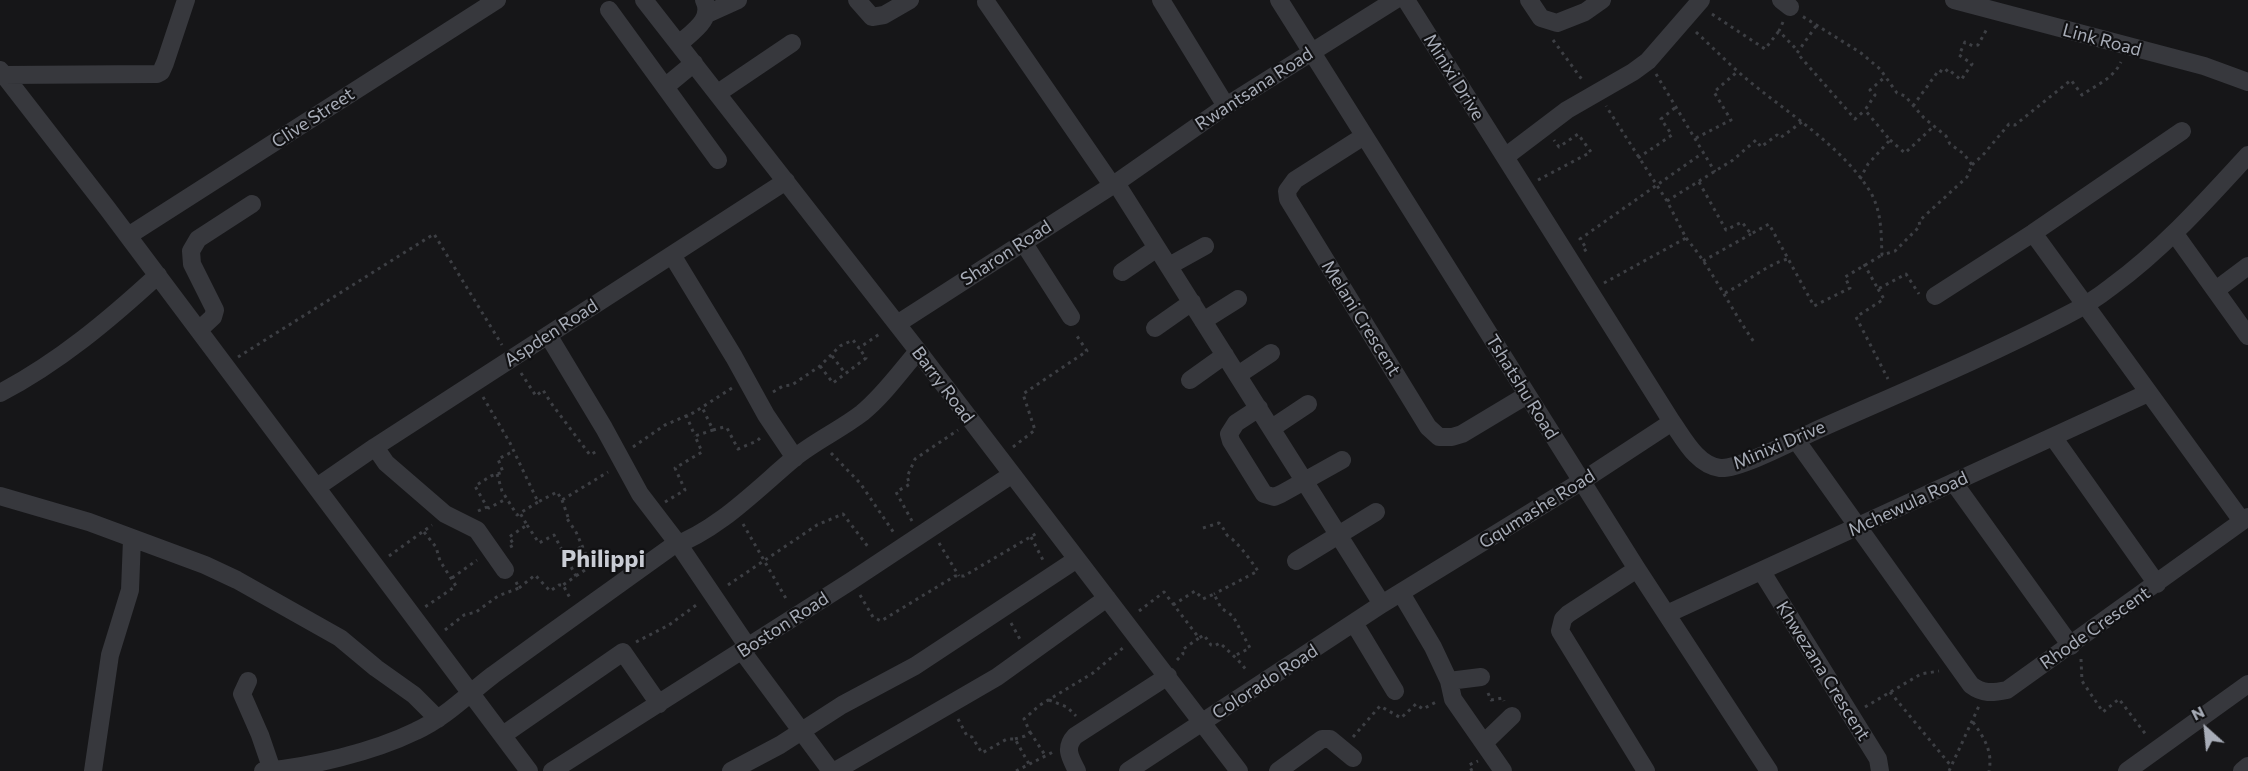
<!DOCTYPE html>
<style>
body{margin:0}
#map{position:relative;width:2248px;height:771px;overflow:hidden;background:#161618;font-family:Commissioner,sans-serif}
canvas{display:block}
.north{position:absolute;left:2176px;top:699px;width:60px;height:60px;-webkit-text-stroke:4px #111113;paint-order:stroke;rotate:333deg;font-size:16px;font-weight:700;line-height:24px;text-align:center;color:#a8adb8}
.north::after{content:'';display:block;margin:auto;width:21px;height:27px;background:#a8adb8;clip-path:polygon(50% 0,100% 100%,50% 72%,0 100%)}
</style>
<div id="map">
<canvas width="2248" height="771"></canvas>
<div class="north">N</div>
</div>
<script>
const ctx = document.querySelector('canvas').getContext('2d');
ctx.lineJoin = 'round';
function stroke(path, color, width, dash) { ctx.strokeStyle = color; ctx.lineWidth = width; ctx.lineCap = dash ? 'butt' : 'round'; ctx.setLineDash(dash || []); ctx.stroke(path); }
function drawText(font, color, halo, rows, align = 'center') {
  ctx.font = font + ' Commissioner,sans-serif'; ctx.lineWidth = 4.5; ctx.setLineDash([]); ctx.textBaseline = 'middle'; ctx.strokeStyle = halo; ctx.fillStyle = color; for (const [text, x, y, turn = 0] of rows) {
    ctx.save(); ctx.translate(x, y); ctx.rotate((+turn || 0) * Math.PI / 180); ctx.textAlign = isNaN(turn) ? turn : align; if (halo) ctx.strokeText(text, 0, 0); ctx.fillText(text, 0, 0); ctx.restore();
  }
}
stroke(new Path2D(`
 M1712,14L1765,49L1779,31
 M1783,22L1779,31L1798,51
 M1816,26L1797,53L1855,119L1865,110
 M1696,32C1712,47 1727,62 1743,76C1784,111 1843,146 1871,193C1882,213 1881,234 1882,255L1895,251L1920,226L1919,221L1967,177L1972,165L1964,154L1950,144L1946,136L1924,118L1905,96L1897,93L1880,69L1861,53L1802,16
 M1553,40L1583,81
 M1656,74L1715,172
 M1913,106L1939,70L1944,73L1948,69L1961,80L1972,64L1959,55L1965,42L1973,46L1978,45L1988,27
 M1696,138L1731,120L1714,92L1738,71
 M1890,140L1905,153L1934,126
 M1638,158L1672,135L1661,119L1676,107
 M1972,165L1983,155L2009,124L2015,125L2071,80L2082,95C2096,85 2113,79 2121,62
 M1860,179L1868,164L1890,140L1865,110L1875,95L1870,90L1885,77
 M1538,180L1591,152L1578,134L1559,147L1554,140
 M1699,182L1726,230L1742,222L1751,234L1769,224L1814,306L1850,288L1845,277L1882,255
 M1667,201L1733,160L1756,140L1761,147L1777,135L1780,138L1802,122
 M1686,238C1713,270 1730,308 1754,342
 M1584,251L1587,249L1580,239L1704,152
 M1703,261L1751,234
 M1864,264L1878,289L1906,274L1919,294
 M1604,283L1686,238L1667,201L1606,106
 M1878,289L1884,299L1856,317L1888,379
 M1725,293C1746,283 1767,264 1788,259
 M832,356L845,373
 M238,357L434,234L502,345
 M820,366L833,383L866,358L859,348
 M521,373L536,396L543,390L551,403L590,455L597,451
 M773,392L783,386L792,385L820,366L840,346L853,340L859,348L881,333
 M483,397L510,443L538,502L557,492L562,500L608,472
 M686,415L695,436
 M713,430L724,427L727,428L738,449L757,441L761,437
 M633,447L665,425L693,413L732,388
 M1013,447L1035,430L1023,394L1087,351L1075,333
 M831,453L860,483L894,533
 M497,474L502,491L517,515L538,502
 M562,500L568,517H566L576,532L591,566L576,576
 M665,502L685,490L675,468L702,452L695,436L713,430L702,407
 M487,507L489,508L506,499
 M478,511L487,507L475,486L491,476L503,472L498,459L514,451
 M912,521L896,492L910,484L907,477L915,459L958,430
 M743,524L788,602
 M527,525L539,543L554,535L576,576L563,585
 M1203,528L1219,523C1223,527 1224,530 1227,535C1229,538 1232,538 1234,541C1243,549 1251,561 1258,571L1214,594
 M424,532L436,547L440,561L456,586L425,607
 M1031,537L1044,562
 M939,543L959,576
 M510,547L514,545L509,537L527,525L520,513
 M389,556L432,525
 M565,556L581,547
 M452,578L477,560
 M728,585L817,525L843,514L869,548
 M519,588L535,575L550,591L559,585H563L570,598
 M860,595L873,617L881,621L955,576H964L1037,533
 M1173,605L1195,591L1203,599L1214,594L1221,608L1233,616L1250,648L1234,656
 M1139,611L1164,592L1199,638L1204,635L1211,645L1214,646L1220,643L1238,660L1248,672
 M1011,623L1021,641
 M445,630L464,615L476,612L498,596L519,588L516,582
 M636,642L669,625L699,603
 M2081,659L2082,681L2103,712L2119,699L2147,736
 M1177,660L1183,654L1182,650L1199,638
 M1890,692L1952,767
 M1488,693L1491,700L1503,698L1504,701
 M1049,700L1067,707L1076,716
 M1865,707L1921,674L1939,671
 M958,719L967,736L972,737L982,753L1007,739H1015L1029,764
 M1973,722C1984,738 1993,751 1989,771
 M1030,732L1045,755
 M1353,737L1380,706L1401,718L1416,704L1423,709L1436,702
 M1015,739L1025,736L1030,732L1024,719L1040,705L1093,673L1124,647
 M1016,771L1053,752
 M1472,771L1469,765L1478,761
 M1949,771L1979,706`), '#3d3f44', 3, [3, 4.5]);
stroke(new Path2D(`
 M644,0L918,351L1239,771
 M857,0L872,17L884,15L910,0
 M1161,0L1226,106
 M1279,0L1637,569L1769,771
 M1406,0L1672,422C1684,439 1697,465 1720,468C1739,470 1797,439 1817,430C1900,393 1984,358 2065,316C2081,308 2097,298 2111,287C2163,249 2205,202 2248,155
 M1529,0L1541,18L1557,23L1585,12L1602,0
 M1781,0L1790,7
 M1954,0L2204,66L2248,82
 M986,2L1112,185
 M609,10L718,160
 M707,14L738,0
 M679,44C692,32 714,19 704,0
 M0,70L107,208L529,771
 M3,75L157,74L161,72L165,63L186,0
 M665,87L694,63
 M718,93L792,43
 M1364,136L1295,180L1287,191L1288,199L1428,427L1439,437H1452L1462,434L1527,395
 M1505,157L1567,110L1633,72L1648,61L1701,0
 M1116,183L1382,604
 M2033,233L2242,521
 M2175,234L2248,336
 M128,236L497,0
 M1023,242L1071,317
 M672,255L734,357L766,415L795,458
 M1169,266L1205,246
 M1122,272L1157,248
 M2216,290L2248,266
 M1935,296L2033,233L2182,131
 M1203,321L1238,299
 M897,324L1116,183L1226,106L1395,0
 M1155,328L1192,302
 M199,330L213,317L215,310L192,264L191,251L198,239L252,204
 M548,335L604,428L640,494L679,545L748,647
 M1238,375L1271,353
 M1190,380L1225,355
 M0,393C59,362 109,320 158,275
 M1259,408L1236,423L1229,434L1231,441L1264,494L1274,497L1281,494L1342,460
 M1272,428L1308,404
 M2053,437L2157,584
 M1796,440L1971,685C1983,694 1992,693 2007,690L2248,517
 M375,447L386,463L445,514L477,530L505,570
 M1954,483L2071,646
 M317,487L375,447L786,181
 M0,496L89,522L205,565L237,580L340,638L376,668L414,695L438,719
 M1296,561L1376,512
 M1637,569L1568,614L1563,619L1560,631L1646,771
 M1762,572L1878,759L1880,771
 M1401,593L1433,647L1449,681L1453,699L1503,771
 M1667,614L2148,393
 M1354,623L1395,691
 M742,651L831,771
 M248,681L242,694L260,735L272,770
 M1449,681L1481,677
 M503,735L623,652L659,704
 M1485,742L1512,716
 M93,771L110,655L130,590L132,539
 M263,771C310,767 373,752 416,731C445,718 468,694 493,675C552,632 611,590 671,547C718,530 755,491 793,459C815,441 840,430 862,413C883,396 900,372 918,351
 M552,771L851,581L1011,475
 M731,771L780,745L842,705L915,666L1077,559
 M835,771L997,677L1107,598
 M1077,771C1070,757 1064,748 1075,736L1168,676
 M1128,771L1382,604L1582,481L1672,422
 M1278,771L1322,739H1330L1353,758
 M2127,771L2248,684
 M2242,771L2248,766`), '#37383d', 18);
drawText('18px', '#a8adb8', '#111113', [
 ["Link Road",2102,40,15],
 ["Minixi Drive",1454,77,58],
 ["Rwantsana Road",1254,89,-33],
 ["Clive Street",313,118,-33],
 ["Sharon Road",1006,253,-33],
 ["Melani Crescent",1361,318,58],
 ["Aspden Road",551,333,-33],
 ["Barry Road",943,385,53],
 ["Tshatshu Road",1522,387,58],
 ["Minixi Drive",1779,445,-23],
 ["Mchewula Road",1908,504,-25],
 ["Gqumashe Road",1537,509,-32],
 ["Boston Road",783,625,-33],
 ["Rhode Crescent",2095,628,-35],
 ["Khwezana Crescent",1823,671,58],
 ["Colorado Road",1265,682,-33]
]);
drawText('bold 24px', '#c9ccd4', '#111113', [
 ["Philippi",603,559]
]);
</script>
